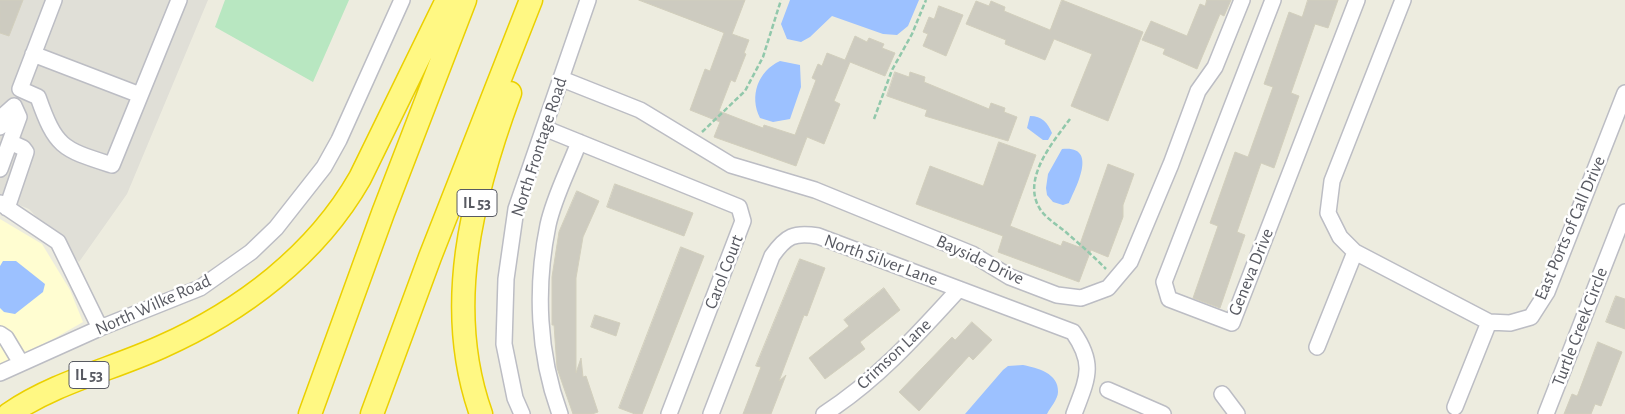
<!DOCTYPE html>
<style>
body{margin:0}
canvas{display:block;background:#edecdf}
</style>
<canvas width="1625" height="414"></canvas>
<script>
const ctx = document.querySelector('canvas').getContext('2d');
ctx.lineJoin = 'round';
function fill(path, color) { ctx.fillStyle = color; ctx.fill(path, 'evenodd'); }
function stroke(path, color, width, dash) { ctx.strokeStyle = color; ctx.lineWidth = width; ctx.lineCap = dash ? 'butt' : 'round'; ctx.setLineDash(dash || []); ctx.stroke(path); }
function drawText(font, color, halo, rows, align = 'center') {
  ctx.font = font + ' "Alegreya Sans",sans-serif'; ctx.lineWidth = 5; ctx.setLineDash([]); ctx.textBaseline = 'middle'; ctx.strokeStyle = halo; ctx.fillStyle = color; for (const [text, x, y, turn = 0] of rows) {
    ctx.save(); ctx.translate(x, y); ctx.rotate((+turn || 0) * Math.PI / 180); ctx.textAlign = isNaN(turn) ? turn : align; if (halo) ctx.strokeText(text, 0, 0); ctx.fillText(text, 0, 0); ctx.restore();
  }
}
fill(new Path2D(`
 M0,219L42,244L70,290L83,322L55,338L0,364Z`), '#fffdd1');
fill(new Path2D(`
 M0,0H208L127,194L79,262L29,209L0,197Z`), '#e0dfd7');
fill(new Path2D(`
 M225,0H349L313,82L215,27Z`), '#b8e7c1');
fill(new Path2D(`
 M790,0H919L908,26L897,35L883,34L832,16L810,37L801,42L787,39L781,24Z
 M780,61L800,65L801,87L790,119L773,122L760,118C749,96 758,71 780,61Z
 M1030,116C1042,116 1048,123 1052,133L1048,140H1043L1027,128Z
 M1062,149C1099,145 1076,187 1069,203L1063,205L1053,202L1047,195L1046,188L1048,174Z
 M3,261H16L45,284L43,292L15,314L4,312L0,308V266Z
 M1023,365C1037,368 1059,373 1058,392C1058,399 1050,408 1047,414H965L1003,370L1008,366Z`), '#9cc1ff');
const building = new Path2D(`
 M0,0H23L9,36L0,33Z
 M639,0H745L732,34L749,40L744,53L746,54L735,82L731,80L719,111L763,128L764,125L795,135L816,80L812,78L818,64L822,66L827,53L845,60L855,36L867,42L869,38L884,44L882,48L895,53L885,76L850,62L834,101L840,104L824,144L807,137L796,166L714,137L720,122L690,110L705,69L710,71L724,33Z
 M1062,0L1143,32L1108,121L1071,106L1092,54L1054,39L1045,60L1005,44L1006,40L966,24L976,1L989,6L991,1L1005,7L1004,11L1050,30Z
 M1207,0H1231L1224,16L1220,14L1197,69L1163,54L1165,49L1142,40L1151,21L1187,36L1200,4L1205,6Z
 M1308,0H1338L1328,28L1315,24L1291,93L1299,96L1274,168L1261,163L1237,232L1245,235L1220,308L1193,298L1218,226L1210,223L1235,152L1248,157L1273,87L1264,84L1289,12L1302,17Z
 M939,6L963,15L946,56L923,46L928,34L923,32L929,17L934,19Z
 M895,72L909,77L910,72L925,77L924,82L989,109L991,103L1005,108L1004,112L1017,117L1008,141L925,116L927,110L887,96Z
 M999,142L1036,155L1010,226L1061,246L1063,241L1079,247L1108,164L1134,174L1123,205V217L1108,257L1091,250L1079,282L998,252L1003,236L916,204L930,166L983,186Z
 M615,184L693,213L684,236L607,207Z
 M577,191L599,201L583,237L576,278V373L581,358L583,377L586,376L598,412L592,414H573L557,368L554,325H552V277L559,232Z
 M681,247L704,256L642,414H635L619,408Z
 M800,259L825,268L807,316L804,315L779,381L786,375L771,414H743L761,367L756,366Z
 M884,288L900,310L860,342L865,349L825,379L809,358L849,326L844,320Z
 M1616,296L1625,299V329L1606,322Z
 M595,315L620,323L616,336L591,327Z
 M972,322L992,340L973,360L969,356L919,411L899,392L952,337L955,340Z
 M1598,342L1622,352L1601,406L1595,404L1591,414H1564L1572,394L1577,396Z`);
fill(building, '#cdcbc0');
stroke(building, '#d2cfbd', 1);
const minor = new Path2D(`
 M54,0L20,89L38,97C56,148 62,149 112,165L179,0
 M1273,0L1164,282L1169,299L1232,323L1357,0
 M1403,0L1332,181L1328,213L1340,237L1355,252L1489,322L1510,323L1531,317L1547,292L1625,93
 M33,54L140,95
 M562,79L640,110L731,165L815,190L972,254L1010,277L1057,295L1081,298L1108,288L1130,262L1171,164L1198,91L1215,67L1242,0
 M0,127L5,114L14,106L19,117L0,169
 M544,128L739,207L743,221L669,414
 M0,203L58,242L100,328
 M7,208L26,152L23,148L10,142
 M0,334L6,338L21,363
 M1317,347L1355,252
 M0,373L100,328L200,288L251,252L276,228L324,167L339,140L402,0
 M1108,390L1163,414
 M1222,394L1237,414
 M1455,407L1489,322
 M522,414L515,398L504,344L506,279L516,209L588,0
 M560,414C538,354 535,288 548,225C554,197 569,169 579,142
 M711,414L772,256C786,236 794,232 818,236L1073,332C1096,365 1087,379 1074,414
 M824,414C876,381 918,334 959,289
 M1546,414L1625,212`);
const highway = new Path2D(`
 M9,414C56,382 110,370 161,347C242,311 316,255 360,178L447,0
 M310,414L383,213L465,0
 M372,414L430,257L531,0
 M481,414C443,307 472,196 510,93`);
stroke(minor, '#bcbdc4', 18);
stroke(highway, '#ebd000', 25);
stroke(new Path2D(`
 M874,119L892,70L912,34L926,0
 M1070,119C1053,142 1021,179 1040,209C1047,220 1060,226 1069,235C1082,246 1094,257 1106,269
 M702,132L745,91L763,57L781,0`), '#91c8ab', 2.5, [5, 2.5]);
stroke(minor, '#fff', 15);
stroke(highway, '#fff883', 22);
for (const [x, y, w] of [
 [477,203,40],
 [89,375,40]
]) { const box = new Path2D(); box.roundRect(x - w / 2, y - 13.5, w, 27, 4); ctx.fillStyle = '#fff'; ctx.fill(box); stroke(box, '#585a62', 1); }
drawText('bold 16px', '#585a62', null, [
 ["IL 53",477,203],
 ["IL 53",89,375]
]);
drawText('18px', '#585a62', '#fff', [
 ["North Frontage Road",539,147,-72],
 ["East Ports of Call Drive",1570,228,-67],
 ["North Silver Lane",881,260,20],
 ["Bayside Drive",980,260,25],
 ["Carol Court",724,272,-69],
 ["Geneva Drive",1251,272,-68],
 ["North Wilke Road",153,305,-24],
 ["Turtle Creek Circle",1580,327,-69],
 ["Crimson Lane",894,354,-43]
]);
</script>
